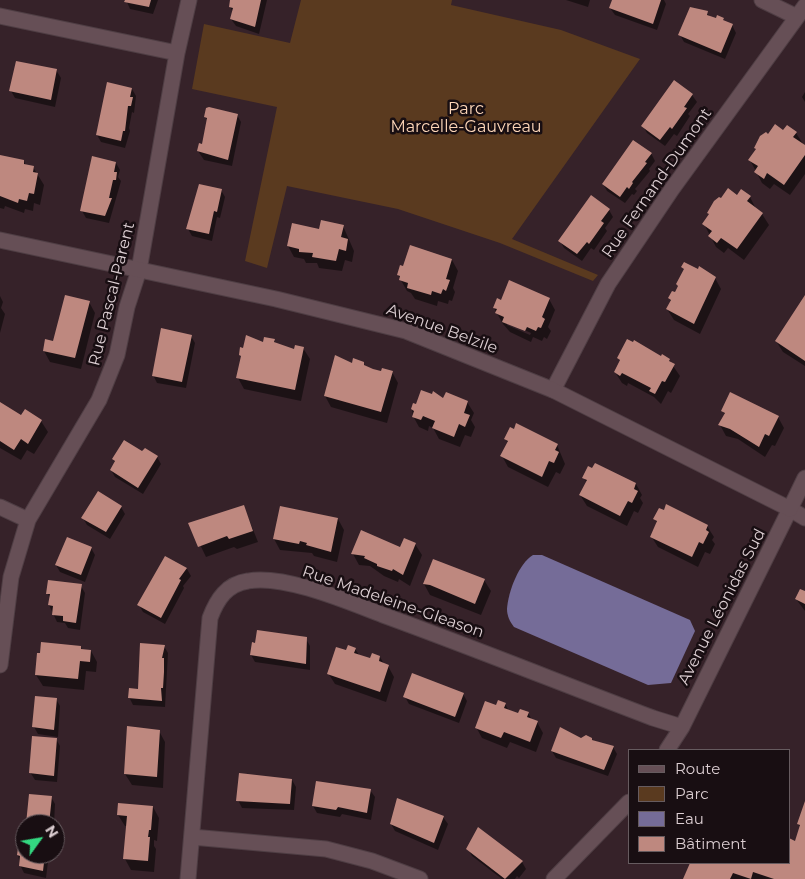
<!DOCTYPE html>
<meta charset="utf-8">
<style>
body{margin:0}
#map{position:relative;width:805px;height:879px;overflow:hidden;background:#362229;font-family:Montserrat,sans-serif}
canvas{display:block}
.legend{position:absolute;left:628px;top:749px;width:162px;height:115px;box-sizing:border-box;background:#180e12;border:1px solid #665b5f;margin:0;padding:6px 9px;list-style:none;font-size:15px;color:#dcced2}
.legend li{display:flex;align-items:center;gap:10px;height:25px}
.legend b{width:25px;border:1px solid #665b5f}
.north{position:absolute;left:15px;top:814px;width:50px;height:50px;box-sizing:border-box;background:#180e12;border:1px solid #665b5f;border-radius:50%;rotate:58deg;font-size:14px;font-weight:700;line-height:20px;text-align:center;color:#dcced2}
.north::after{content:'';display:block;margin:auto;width:18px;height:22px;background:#33d881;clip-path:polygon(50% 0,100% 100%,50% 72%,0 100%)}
</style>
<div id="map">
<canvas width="805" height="879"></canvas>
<ul class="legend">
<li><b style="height:6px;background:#664f56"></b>Route</li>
<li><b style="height:14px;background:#5a3a1f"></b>Parc</li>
<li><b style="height:14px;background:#756c98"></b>Eau</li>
<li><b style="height:14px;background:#be887f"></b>Bâtiment</li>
</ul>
<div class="north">N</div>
</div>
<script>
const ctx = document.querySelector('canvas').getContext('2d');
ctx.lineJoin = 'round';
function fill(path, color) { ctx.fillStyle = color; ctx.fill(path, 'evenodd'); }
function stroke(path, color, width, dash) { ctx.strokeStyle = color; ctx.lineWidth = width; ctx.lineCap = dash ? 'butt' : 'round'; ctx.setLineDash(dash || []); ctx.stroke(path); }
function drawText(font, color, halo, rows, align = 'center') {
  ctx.font = font + ' Montserrat,sans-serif'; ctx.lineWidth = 5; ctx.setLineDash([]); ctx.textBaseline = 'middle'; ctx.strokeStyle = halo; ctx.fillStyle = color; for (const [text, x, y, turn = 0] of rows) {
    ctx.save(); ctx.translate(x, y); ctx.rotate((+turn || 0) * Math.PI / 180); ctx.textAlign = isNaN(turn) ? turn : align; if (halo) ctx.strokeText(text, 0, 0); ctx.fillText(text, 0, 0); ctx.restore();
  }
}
fill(new Path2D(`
 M301,0H452L451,5L561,30L640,59L512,239L598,275L593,281L500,243L398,209L287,186L267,268L245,261L277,107L192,89L204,24L290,43Z`), '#5a3a1f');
fill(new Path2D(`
 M533,555H542L690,620L695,631L671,683L648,685L514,627C510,622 507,616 507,609C508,592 519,563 533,555Z`), '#756c98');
fill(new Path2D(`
 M126,0H158L153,14L130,9Z
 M235,0H267L259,34L236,26L231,19L233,12L230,7Z
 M566,0H590L588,7Z
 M613,0H664L666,4L657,30L615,15L610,8Z
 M707,13L710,17L732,25L736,33L725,59L684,42L680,35Z
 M56,70L61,78L55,107L15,98L11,91Z
 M674,82L692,95L697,102L688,114L690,116L677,136L674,134L665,146L647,133L643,126Z
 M132,89L136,96L134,113L132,112L129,128L130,131L125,148L101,142L97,135Z
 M805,92V102L802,97Z
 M237,115L241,122L232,166L204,160L198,151L203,145L208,121L205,117Z
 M783,132L796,133L805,147V174L790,195L774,184L770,189L762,183L750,160L768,135Z
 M651,153L655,161L649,169L650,171L635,189L637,191L634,195L632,194L625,203L607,191L603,184Z
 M0,160L24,161L26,166L33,167L44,185L40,205L34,203L33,211L25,209L24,213L5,206L4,209L0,208Z
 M116,163L120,170L118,177L121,181L109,223L86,218L82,211Z
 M221,190L225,197L220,218L217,217L212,241L192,236L188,229Z
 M738,196L750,197L756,209L762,214L769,225L744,260L728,248L724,253L716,247L704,224L722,200Z
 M609,210L613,217L605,228L607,231L594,250L591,248L582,261L564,248L560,241Z
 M293,224L320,230L343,226L354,251L352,262L345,260L342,271L319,268L317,263H306L304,259L294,257L288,246Z
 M452,260L458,271L453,288L455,292L452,301L449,300L448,304L438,301L437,306L415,299L411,293L407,291L398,275Z
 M683,267L715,278L721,289L700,334L674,320L667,309L671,302L669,298L675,294L679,288L685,271Z
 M0,296L3,302L1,308L5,314L0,333Z
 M805,298V366L783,352L776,341Z
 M549,299L555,310L548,327L551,331L547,339L544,337L542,341L533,337L531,342L510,332L503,324L494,308L501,302ZM507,322L531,333L530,335L507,325Z
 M89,302L95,313L81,369L50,362L44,351Z
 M191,336L195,343L186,388L157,383L153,375Z
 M274,340L276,344L295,350L303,348L310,359L301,401L244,389L238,378L242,358L240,355Z
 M618,358L669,360L680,376L671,393L668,391L661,404L654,397L628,383L627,386L622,383L615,372L620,361Z
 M363,363L366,367L373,370L392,372L398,383L387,423L331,407L325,396L353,365Z
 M444,400L467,402L474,413L471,420L475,427L471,437L465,435L460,447L439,439L433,428L429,426L428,431L419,427L413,416L412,409Z
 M0,404L21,417L41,421L48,432L34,454L27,450L21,460L0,448Z
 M722,410L778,417L784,428L775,446L772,445L765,457L738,439L726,436L720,425L725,415Z
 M505,439L557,445L565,464L560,474L556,472L548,487L508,467L502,456L508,443Z
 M143,453L157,457L161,464L143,494L115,477L111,470L115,463L113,459Z
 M584,478L636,484L642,495L640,498L643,503L638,513L634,511L627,526L587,506L580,495L587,483Z
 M121,507L125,514L110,539L87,525L83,518Z
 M244,507L258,542L237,549L234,547L206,557L190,524Z
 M338,519L344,530L337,562L314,556L312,553L280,550L274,539Z
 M655,519L707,526L714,537L712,540L715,544L710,554L705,552L698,567L658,547L651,536L657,524Z
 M415,544L422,555L410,586L399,579L398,582L384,576L370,566L359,565L353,554L400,549Z
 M91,548L95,555L85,582L60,572L56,565Z
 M165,558L187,569L191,576L183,586L184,588L165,624L143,612L139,605Z
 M433,560L484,580L491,591L481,615L430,595L424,584Z
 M81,586L85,593L80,630L68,628L65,623L57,622L49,605L50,598L48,594Z
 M805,592V611L796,599Z
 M306,639L310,646V670L255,662L251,655L253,644Z
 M164,646L168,653L165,707L133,705L129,697L139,690Z
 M81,647L82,650L91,651L97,662L96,672L86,671L84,690L43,686L36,675Z
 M355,649L359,655L371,660L380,657L384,664L388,666L394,677L386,702L335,684L328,673L347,652Z
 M463,694L467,701L459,723L409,704L405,697Z
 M56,699L60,706L58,737L38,734L34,727Z
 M505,704L509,711L519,715L528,713L532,720L537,722L543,733L536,752L510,742L507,748L482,738L476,727L496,706Z
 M159,731L165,742L163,788L132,785L125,774Z
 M583,737L613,747L617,754L608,776L556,758L552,751L582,739Z
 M56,739L60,746L57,782L35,780L30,772Z
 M292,780L296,787L294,810L242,808L238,800Z
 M370,790L375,797L371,820L342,814L340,817L317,813L313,806Z
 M51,797L55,804L54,824H27Z
 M119,804L153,807L159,818L157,841L154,840V846L156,849L154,872L131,870L125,859L127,826H125L118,815Z
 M805,804V879H685L691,863H789V840L796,842L801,828L798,824Z
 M443,817L448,824L438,850L395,831L391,824Z
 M479,829L522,862L526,869L519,878L517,876L515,879H502L472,856L468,849Z
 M25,839V854H49L46,878L24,873L20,865L18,855Z`), '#0007');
fill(new Path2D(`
 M125,0H151L149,7L124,2Z
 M230,0H261L255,27L230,19L233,8L229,7Z
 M612,0H661L653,24L609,8Z
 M690,7L708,11L707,15L716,18L717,15L724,18L723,20L733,24L721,53L678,35Z
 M16,61L57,69L51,100L9,91Z
 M674,80L693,94L684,107L687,108L672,129L670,127L660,140L641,126Z
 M107,82L132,88L130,97H133L131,106H128L125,131H123L121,141L96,135Z
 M209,107L238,114L228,160L197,151L199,143L202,144L207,118L204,117L206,108Z
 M775,124L783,130L787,125L797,132L793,137L805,145V155L784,185L767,173L764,179L754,172L758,166L748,160L756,149L754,148L760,136L766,132L768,134Z
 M633,140L652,153L645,162L647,163L632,182L633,183L629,189L627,187L620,197L602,184Z
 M0,155L24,160V164L34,166L33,172L38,173L34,194L29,193L27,201L19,199L18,203L0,196Z
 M92,156L116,162L114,172H117L116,180H113L109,198H112L105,216L80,211Z
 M199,184L222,189L217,212L214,211L209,234L186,229Z
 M728,188L737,195L741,189L751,196L747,201L763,213L737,249L721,238L717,243L708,236L712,231L702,224L709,214L707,213L714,201L719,197L721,198Z
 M591,195L610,209L601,221L604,223L589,244L587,242L577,254L558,241Z
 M321,220L344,225L341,237L348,239L346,251L339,249L336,261L312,257L313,253L299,252V249L287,246L292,223L319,229Z
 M410,245L452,259L446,279L450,280L446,291L443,289L441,294L432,291L431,295L407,288L408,283L399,280L400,276L397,275L400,265L403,266Z
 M684,262L698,269L699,266L716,277L694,324L666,309L671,300L668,298L672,291L675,292L678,286L676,284L684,269L681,267Z
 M509,280L550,298L542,317L545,319L541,328L538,327L536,331L527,327L525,331L502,322L504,317L495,313L497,309L493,308L497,298L501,300Z
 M65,295L90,301L75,358L43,351L45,339L53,341Z
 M805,295V361L775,341Z
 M161,328L192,335L182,382L152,376Z
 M246,335L263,342L264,337L275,339L274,342L294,349L295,345L304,347L295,390L236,378L241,356L239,355L240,347L243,348Z
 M627,339L633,342L634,340L661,356L662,354L670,359L669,361L675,364L665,382L662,381L655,394L649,391L651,388L622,373L620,376L614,372L620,360L617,358Z
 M335,355L352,363L353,358L364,362V365L373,369L381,371L382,368L393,371L381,412L324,396Z
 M421,390L432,394L433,391L443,398L446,392L468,401L464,413L470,415L465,427L459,424L454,437L432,428L435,421L423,416L421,420L412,417L414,411L411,409L413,403L416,404Z
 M730,392L779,416L769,436L765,434L759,447L730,429L718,425L725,413L721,411Z
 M0,402L21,415L25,409L42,420L28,444L21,439L14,450L0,441Z
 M516,423L558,444L555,450L559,452L554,463L549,461L542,477L500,456L508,441L504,439L510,427L514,429Z
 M124,440L142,451L145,448L158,456L138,488L110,470L115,461L112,459Z
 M595,463L636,483L634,489L638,491L632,503L628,501L620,516L579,495L587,480L582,478L588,466L592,468Z
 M98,491L122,506L106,532L81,518Z
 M666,504L708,525L706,530L709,532L703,544L699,542L692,557L650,537L657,521L653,519L659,508L664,510Z
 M244,505L253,531L229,539L227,536L198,547L188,523Z
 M280,506L338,518L331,552L306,545L307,543L300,541L299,544L273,539Z
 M361,530L400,547L404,538L416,543L403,575L393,569L392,571L377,566V564L364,558L365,556L351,554Z
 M67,537L92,547L81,575L55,565Z
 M165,556L187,568L179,579L181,580L161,618L137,605Z
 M433,559L485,579L475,604L430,585L423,584Z
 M48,580L82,584L76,623L63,621V616L52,615L53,606L48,605L50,594H46Z
 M800,589L805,591V604L795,599Z
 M257,630L307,637L306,664L250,655L252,642L255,643Z
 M41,642L81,646V649L91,650L90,662L80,661L78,679L35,675L37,653H40Z
 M140,643L165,645L162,658H164V672L163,688H161L162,701L128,698L129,688L138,689Z
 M348,645L356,648L354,653L370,658L372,653L380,656L379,661L389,665L380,692L327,674L336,647L346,650Z
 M412,673L464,693L455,717L403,697Z
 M35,696L57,698L54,730L32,727Z
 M498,700L506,703L504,708L518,713L520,709L529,712L527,717L538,721L530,742L504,732L501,738L475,728L485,701L496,705Z
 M127,726L160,730L157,777L124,774Z
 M560,727L581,738L586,735L592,738V740L614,746L604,770L551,751Z
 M32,736L57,738L54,776L29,773Z
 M239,773L292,779L290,804L236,801Z
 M316,781L371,789L367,813L338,807L336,810L312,806Z
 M29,794L52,796L49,824H26Z
 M397,798L444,816L434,843L390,824Z
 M805,801V879H774L753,872L751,879L733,873L730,879H683L690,863H789V838L795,841L800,825L797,824Z
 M118,803L153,806L151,830H149L148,837H150L148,861L123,859L127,816L117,815Z
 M478,827L523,861L505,879L466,849Z
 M22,837L25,838V854H45L43,871L19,866L20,856L17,855L18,848H21Z`), '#be887f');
const street = new Path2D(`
 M762,0L797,17
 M0,16L177,53
 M553,390L608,284L672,189L805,6
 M0,507L28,520
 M0,665L11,577L28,520L99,400L117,355L127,307L139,270L177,53L189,0
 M667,750L682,727L790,509L805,518
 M192,837L326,849L372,861L420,879
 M188,879L210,618C217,599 227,584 248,581C284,574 349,602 383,615C474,648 563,684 653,718L682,727
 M554,879L629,802`);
const secondary = new Path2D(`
 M0,240L276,299L406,331L553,390L790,509L805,478`);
stroke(street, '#4f3e44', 17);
stroke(secondary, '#4f3e44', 17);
stroke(street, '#664f56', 15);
stroke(secondary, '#664f56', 15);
drawText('16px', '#fed7b9', '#180e12', [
 ["Parc",466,109],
 ["Marcelle-Gauvreau",466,127]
]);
drawText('16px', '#dcced2', '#180e12', [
 ["Rue Fernand-Dumont",657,183,-55],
 ["Rue Pascal-Parent",112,294,-76],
 ["Avenue Belzile",442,329,20],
 ["Rue Madeleine-Gleason",393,602,19],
 ["Avenue Léonidas Sud",722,607,-63]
]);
</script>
